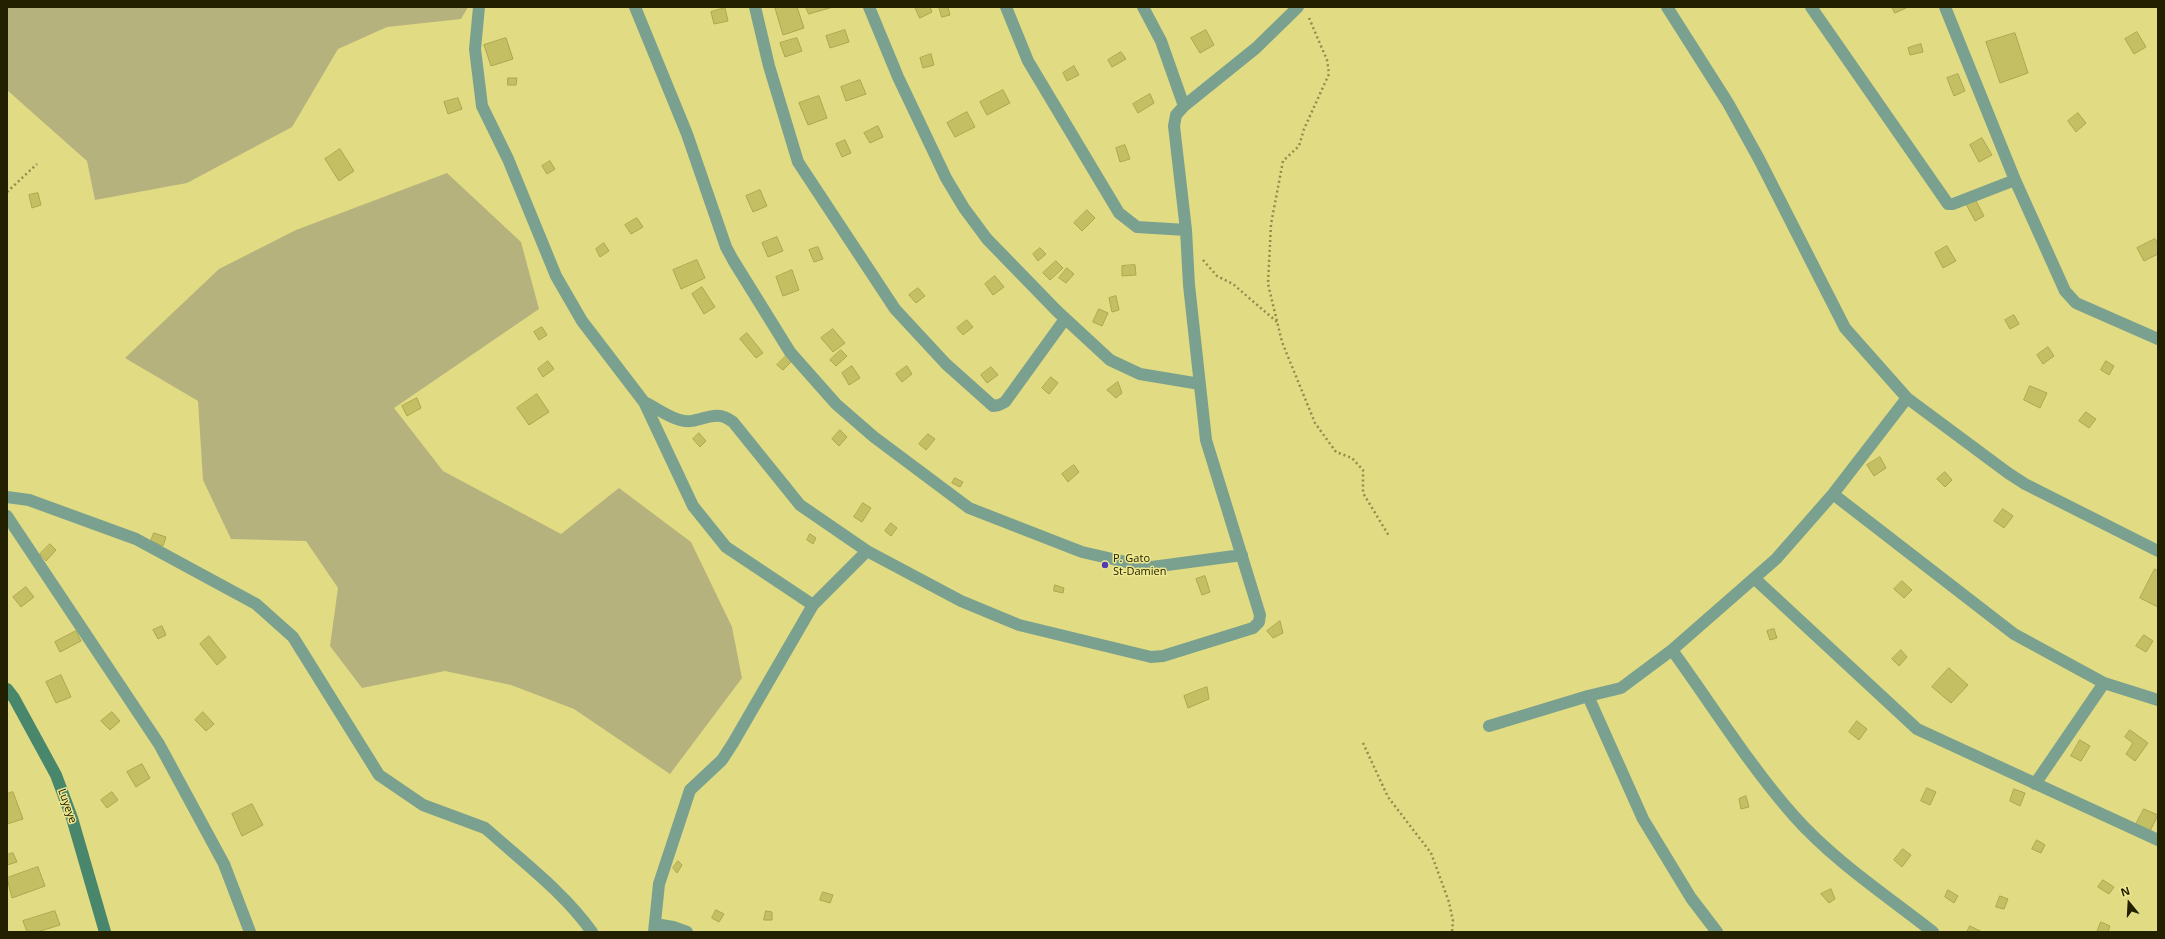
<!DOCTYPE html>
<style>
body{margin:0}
#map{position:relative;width:2165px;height:939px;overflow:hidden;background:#e1db83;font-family:"Open Sans",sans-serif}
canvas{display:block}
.frame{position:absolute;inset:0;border:8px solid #232000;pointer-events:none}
.north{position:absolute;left:2109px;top:883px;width:40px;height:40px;-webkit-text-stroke:3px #eee890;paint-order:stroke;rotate:342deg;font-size:11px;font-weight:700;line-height:16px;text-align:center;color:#232000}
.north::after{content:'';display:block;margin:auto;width:14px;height:18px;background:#232000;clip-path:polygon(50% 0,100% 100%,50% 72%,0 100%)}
</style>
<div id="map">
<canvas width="2165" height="939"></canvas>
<div class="frame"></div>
<div class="north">N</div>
</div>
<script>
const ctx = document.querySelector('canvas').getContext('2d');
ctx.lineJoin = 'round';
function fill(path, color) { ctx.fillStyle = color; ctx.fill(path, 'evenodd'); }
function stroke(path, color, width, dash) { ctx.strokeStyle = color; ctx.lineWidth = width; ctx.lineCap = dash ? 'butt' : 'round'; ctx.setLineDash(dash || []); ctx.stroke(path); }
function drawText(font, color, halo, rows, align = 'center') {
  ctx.font = font + ' "Open Sans",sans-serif'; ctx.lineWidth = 3; ctx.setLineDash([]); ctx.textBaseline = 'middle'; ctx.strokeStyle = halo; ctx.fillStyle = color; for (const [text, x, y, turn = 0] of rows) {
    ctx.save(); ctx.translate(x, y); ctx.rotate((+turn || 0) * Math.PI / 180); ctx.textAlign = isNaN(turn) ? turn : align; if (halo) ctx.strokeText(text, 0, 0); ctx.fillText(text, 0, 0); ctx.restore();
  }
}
fill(new Path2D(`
 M7,7H468L461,19L387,27L338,49L292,127L187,183L95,200L87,161L7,90Z
 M447,173L521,242L539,309L394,408L443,471L561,534L619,488L691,542L732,627L742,678L670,774L574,709L511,685L445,671L362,688L330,646L338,588L306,541L231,539L203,480L198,401L125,358L219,269L296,230Z`), '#b5b27e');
const building = new Path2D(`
 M780,7H797L804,28L783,35L775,8Z
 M806,7H833L809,14Z
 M915,7H930L932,12L920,18Z
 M939,7H948L950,15L942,17Z
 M1892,7H1908L1895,13Z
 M725,8L728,21L714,24L711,12Z
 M845,30L849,42L830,48L826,36Z
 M1206,30L1214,45L1200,53L1191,38Z
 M2137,32L2146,47L2134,54L2125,39Z
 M2015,33L2028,73L2000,83L1986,42Z
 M506,38L513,59L491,66L484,45Z
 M797,38L802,51L785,57L780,43Z
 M1921,44L1923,52L1910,55L1908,48Z
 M1121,52L1126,59L1112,67L1108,60Z
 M931,54L934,65L923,68L920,58Z
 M1074,66L1079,75L1067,81L1063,73Z
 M1958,74L1965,91L1954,96L1947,78Z
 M508,78H517L516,85H508Z
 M860,80L866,94L846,101L841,87Z
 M1003,90L1010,103L987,115L980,102Z
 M1150,94L1154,103L1138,113L1133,104Z
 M819,96L827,118L808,125L799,103Z
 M458,98L462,109L448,114L444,102Z
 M967,112L975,127L955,137L947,123Z
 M2078,113L2086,123L2076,132L2068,121Z
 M878,126L883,137L870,143L864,133Z
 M1982,138L1992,155L1979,162L1970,145Z
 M845,140L851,153L842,157L836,144Z
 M1125,145L1130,159L1120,162L1116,148Z
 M340,149L354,171L339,181L325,159Z
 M550,161L555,169L547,174L542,166Z
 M760,190L767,206L753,212L746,196Z
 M38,193L41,205L32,208L29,195Z
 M1975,199L1984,216L1975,221L1966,204Z
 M1087,210L1095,218L1082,231L1074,223Z
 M637,218L643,227L631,234L625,225Z
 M777,237L783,251L768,257L762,243Z
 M2155,239L2158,244V254L2144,261L2137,248Z
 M604,243L609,251L600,257L596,249Z
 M1947,246L1956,261L1943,268L1935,253Z
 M818,247L823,259L814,262L809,250Z
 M1040,248L1046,254L1038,261L1033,254Z
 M697,260L705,278L681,289L673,270Z
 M1056,261L1063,268L1050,280L1043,273Z
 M1135,265L1136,275L1122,276V266Z
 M1067,268L1074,274L1066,283L1059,278Z
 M792,270L799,290L783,296L776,277Z
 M995,276L1004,287L993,295L985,284Z
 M702,287L715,307L704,314L692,294Z
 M918,288L925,296L916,303L909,295Z
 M1116,296L1119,310L1112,312L1109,298Z
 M1099,309L1108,313L1102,326L1093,322Z
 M2014,315L2019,324L2010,329L2005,320Z
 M967,320L973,327L963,335L957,328Z
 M542,327L547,335L539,340L534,332Z
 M833,329L845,343L833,352L821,338Z
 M747,333L763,353L756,358L740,339Z
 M2048,347L2054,356L2043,364L2037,355Z
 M841,350L847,356L836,366L830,360Z
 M787,355L793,360L783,370L777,365Z
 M548,361L554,369L543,377L538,369Z
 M2106,361L2114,366L2109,375L2101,370Z
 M852,366L860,378L849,385L842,373Z
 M907,366L912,374L902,382L896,374Z
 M991,367L998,375L987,383L981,375Z
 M1051,377L1058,383L1049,394L1042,388Z
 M1118,382L1122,393L1116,398L1107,390Z
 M2030,386L2047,393L2040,408L2024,400Z
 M537,394L549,412L529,425L517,408Z
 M417,398L421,408L407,416L402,406Z
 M2086,412L2096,419L2089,428L2079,421Z
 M840,430L847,437L839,446L832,439Z
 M699,433L706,441L700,447L693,439Z
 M928,434L935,439L926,450L919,444Z
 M1880,457L1886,468L1874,476L1867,465Z
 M1074,465L1079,472L1068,482L1062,474Z
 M1945,472L1952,480L1945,487L1937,479Z
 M955,478L963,482L960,487L952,483Z
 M863,503L871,508L862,522L854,517Z
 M2003,509L2013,516L2004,528L1994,521Z
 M891,523L897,528L891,536L885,531Z
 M154,533L166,537L163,546L151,541Z
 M810,534L816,538L813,544L807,540Z
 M50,544L56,550L46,561L40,554Z
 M2155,569L2158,571V607L2140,598Z
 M1205,576L1210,592L1202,595L1196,579Z
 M1902,581L1912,590L1904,598L1894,589Z
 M1055,585L1064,588L1063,593L1054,591Z
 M26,587L34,597L21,607L13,597Z
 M1280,621L1283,633L1273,638L1267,631Z
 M162,626L166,635L158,639L153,630Z
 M1774,629L1777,638L1770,640L1767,631Z
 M76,631L81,641L60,652L55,642Z
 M2144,635L2153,641L2146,652L2136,646Z
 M209,636L226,657L217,665L200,644Z
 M1901,650L1907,657L1899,666L1892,659Z
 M1949,668L1968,685L1951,703L1932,687Z
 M61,675L71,697L56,703L46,682Z
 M1207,687L1209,699L1188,708L1184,696Z
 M112,712L120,721L110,730L101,721Z
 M203,712L214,724L206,731L195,720Z
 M1857,721L1867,729L1859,740L1849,732Z
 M2130,730L2148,743L2135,761L2126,754L2133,743L2125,737Z
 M2080,740L2090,746L2081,761L2071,756Z
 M142,764L150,778L136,787L127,772Z
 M1927,788L1936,792L1930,805L1921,801Z
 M2014,789L2025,793L2020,806L2010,801Z
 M13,792L23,819L7,824V794Z
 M112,792L118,800L107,808L101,800Z
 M1746,796L1749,807L1741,809L1739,799Z
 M252,804L263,825L242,836L232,814Z
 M2144,809L2158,815L2149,833L2135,826Z
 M2037,840L2045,845L2041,853L2032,849Z
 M1903,849L1911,855L1902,867L1894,860Z
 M13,853L17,862L7,865V855Z
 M678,861L682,865L677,873L673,868Z
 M38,867L45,886L12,898L7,878Z
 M2103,880L2114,887L2109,894L2098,887Z
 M1831,889L1835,899L1829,903L1821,894Z
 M1948,890L1958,896L1954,903L1945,897Z
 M823,892L833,895L830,903L820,900Z
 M2000,896L2008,899L2004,909L1996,907Z
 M716,910L724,914L719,922L712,918Z
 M55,911L60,925L37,932H27L23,921Z
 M766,911L772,912V920H764Z
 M2101,922L2110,926L2108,932H2097Z
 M1970,926L1982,932H1967Z`);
fill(building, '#c5bf64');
stroke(building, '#ada64f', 1);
stroke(new Path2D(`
 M1309,18L1327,60L1329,74L1304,129L1299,146L1283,161L1271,224L1268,284L1282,342L1315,423L1336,452L1352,458L1363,470V493L1389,536
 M7,192L37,164
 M1203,260L1217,276L1233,284L1277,322
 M1363,743L1388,797L1431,853L1449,902L1453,921L1452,932`), '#918c4c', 2.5, [2, 3]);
stroke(new Path2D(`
 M479,7L475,49L482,106L508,159L556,276L582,321L644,402L693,506L726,547L813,605
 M635,7L687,134L726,247L733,260L790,352L836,404L874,437L969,508L1082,552L1143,566L1152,567L1242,555
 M755,7L769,66L798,162L895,309L946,364L993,406L999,405L1005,402L1065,319
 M869,7L898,77L946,178L964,208L987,239L1057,311L1110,360L1140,374L1200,384
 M1006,7L1028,61L1119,213L1137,227L1186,230
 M1143,7L1161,41L1184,106
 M1667,7L1728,103L1759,159L1845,328L1907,398L2008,473L2025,484L2158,551
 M1811,7L1948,204H1953L2015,180
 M1945,7L2015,180L2065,291L2076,303L2158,339
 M644,402C655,407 668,417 680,420C700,426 713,406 733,422L800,505L867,551L961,601L1019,625L1151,657L1163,656L1253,628L1259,622L1260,615L1206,440L1189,285L1186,230L1174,126L1176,115L1184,106L1256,48L1298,7
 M1833,494L2014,634L2104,683L2158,700
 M7,497L29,500L136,539L256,604L293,637L379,775L423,805L485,828L492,834C527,865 565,894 592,932
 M7,516L159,744L224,864L250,932
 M1754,578L1917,729L2158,840
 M1672,650C1712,705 1749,765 1794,816C1834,861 1886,895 1933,932
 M1588,696L1643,819L1691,898L1717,932
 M1489,726L1588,696L1621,688L1672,650L1776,559L1833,494L1907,398
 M2035,784L2104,683
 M655,924L673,927L687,932
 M654,932L659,884L690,790L722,760L733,743L813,605L867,551`), '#7aa18f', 12);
stroke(new Path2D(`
 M7,689L14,698L56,775L72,818L105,932`), '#49876d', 12);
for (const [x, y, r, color] of [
 [1105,565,4,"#513bb3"]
]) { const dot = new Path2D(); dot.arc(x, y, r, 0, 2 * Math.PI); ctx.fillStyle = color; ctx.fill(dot); stroke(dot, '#eee890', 1.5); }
drawText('11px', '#232000', '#eee890', [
 ["P. Gato",1113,559],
 ["St-Damien",1113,572]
], 'left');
drawText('11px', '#232000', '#eee890', [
 ["Luyeye",67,806,70]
]);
</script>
